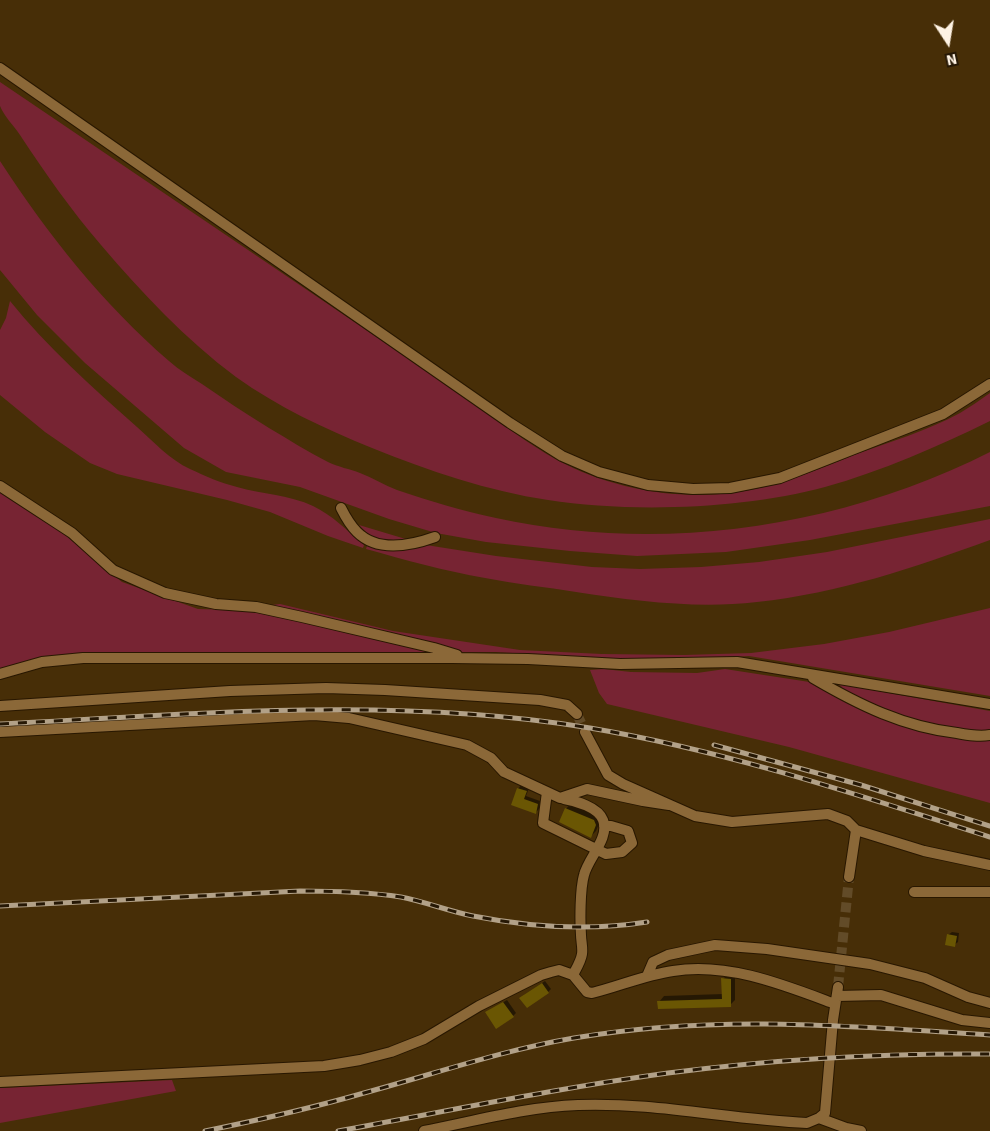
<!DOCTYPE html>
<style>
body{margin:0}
#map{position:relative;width:990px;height:1131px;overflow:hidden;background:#472e07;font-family:"Source Sans 3",sans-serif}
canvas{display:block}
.north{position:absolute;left:918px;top:12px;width:60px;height:60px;-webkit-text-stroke:4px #261805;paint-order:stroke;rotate:168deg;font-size:16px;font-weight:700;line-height:24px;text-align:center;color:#fef2e3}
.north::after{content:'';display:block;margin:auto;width:21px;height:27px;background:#fef2e3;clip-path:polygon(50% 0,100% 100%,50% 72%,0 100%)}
</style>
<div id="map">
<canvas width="990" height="1131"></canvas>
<div class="north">N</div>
</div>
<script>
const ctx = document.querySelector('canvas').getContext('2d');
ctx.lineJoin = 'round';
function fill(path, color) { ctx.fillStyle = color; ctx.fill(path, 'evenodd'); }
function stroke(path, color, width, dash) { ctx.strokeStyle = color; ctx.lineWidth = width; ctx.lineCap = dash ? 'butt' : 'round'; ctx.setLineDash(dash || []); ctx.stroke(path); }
fill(new Path2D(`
 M0,82L471,401C499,422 527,443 557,460C619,493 696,504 764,487C795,479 825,467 854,455C889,442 927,431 960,413C970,407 980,400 990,393V421C937,447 882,471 825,487C744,509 631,513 548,500C488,491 429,471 372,448C325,429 278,407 236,377C185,339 142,293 101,245C71,210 45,173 20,135C14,126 4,116 0,106C0,99 0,89 0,82Z
 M0,161C48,235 103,304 169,361C179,370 191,377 202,384C224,399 246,414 269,428C288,439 308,452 328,462C338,467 350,469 360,473C373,478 384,485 397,490C429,501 463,511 496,518C661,554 840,528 990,452V506L810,540L726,552L637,556L570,551L486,542L436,533L389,519L300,487L226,472L184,448L85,363L37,315L0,270Z
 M10,301C47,347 92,387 137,427C153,441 170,460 190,469C205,476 221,483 237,487C262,494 290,495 313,506C332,515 348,531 364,545L363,548L328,536L270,512L227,500L117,474L90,463L45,432L0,395V330L6,318Z
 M0,491L53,525L122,582L198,609L234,610L280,604L393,631L520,650L602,654L684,655L751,653L824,644L889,632L990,608V696L749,656L668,660L616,659L495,652L83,655L0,670Z
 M990,519V540C913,568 840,593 757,602C697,609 635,601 576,592C546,587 515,584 485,578C445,571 405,560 366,549L367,546L392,549L426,545L496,556L592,567L640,569L701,567L759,562L827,552Z
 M359,525L409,540C388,545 373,541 359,525Z
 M604,669L631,672L697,673L725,669L842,687L838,684L990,711V803L789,747L607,704L599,693L590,670Z
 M172,1080L176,1091L0,1123V1088Z`), '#772433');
fill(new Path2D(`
 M521,785L529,788L526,796L540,801L539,809L536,812L512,804L518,789Z
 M571,803L601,819L596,831L591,836L566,809Z
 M952,932L959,933L958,942L954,945L948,935Z
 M728,974L735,975V1000L730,1005L659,1002L664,996L723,994V979Z
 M545,981L551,989L548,992L524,995Z
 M507,1000L516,1013L513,1016L487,1012Z`), '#0007');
fill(new Path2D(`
 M517,788L527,791L524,799L538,804L536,814L511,805Z
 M565,808L594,820L596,825L591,838L559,822Z
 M947,934L957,936L955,947L945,945Z
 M721,978L731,979V1007L658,1009L657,1001L722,999Z
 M542,983L549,993L527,1008L519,998Z
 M503,1002L514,1017L496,1029L485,1012Z`), '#6a5603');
stroke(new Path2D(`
 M577,714L585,732
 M838,987L849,877`), '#624b28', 10, [10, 5]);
const minor = new Path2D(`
 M0,68L510,423L562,456L599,472L648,485L693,489L730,488L780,478L943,414L990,384
 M0,486L72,533L113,570L165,593L216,604L256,607L302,617L434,648L457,655
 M341,508C345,516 350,525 357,532C377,552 410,546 435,537
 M0,674L42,662L83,658H452L528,659L620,664L737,662L990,704
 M813,678C859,705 904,727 957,733C968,735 979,737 990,735
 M0,706L230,691L326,688L385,690L540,700L567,705L577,714
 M0,732L314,715L349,718L467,745L491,758L504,772L560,798L587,789L643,801L669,805
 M585,732L608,775L623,784L695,816L732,822L828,814L847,821L856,830L849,877
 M547,792L543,823L606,854L622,852L632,843L628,831L611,826H604
 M564,799C576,801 598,807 603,820C610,838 588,858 584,875C580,889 580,921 581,935C581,941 583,948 582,954C581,961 576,969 573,975
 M856,830L924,851L990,865
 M914,892H990
 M647,976L653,962L668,955L715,945L767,949L870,964L925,978L968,997L990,1003
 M837,996L881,995L962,1020L990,1023
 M0,1082L324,1066L360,1060L391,1052L424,1039L479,1006L541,975L551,972L559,970L573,975L587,992L592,993C620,986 645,975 673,971C728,962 784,985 835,1004
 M819,1118L846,1128L861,1131
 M424,1131C475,1121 526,1107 578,1105C655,1102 731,1120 807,1123L819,1118L825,1113L833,1020L838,987`);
stroke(minor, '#281700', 12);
stroke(minor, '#8b6838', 10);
const rail = new Path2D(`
 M0,724C196,714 395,696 590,728C727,751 858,795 990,837
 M714,745L861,785L990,826
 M0,906L300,891C334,891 368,892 401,897C426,902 448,911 473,916C529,927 590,931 647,922
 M205,1131C259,1120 312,1108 364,1093C434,1074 503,1050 574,1038C714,1014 850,1026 990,1035
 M338,1131C448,1111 558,1088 668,1073C775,1059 883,1053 990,1054`);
stroke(rail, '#b2a188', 5);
stroke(rail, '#261805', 3, [9]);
</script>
